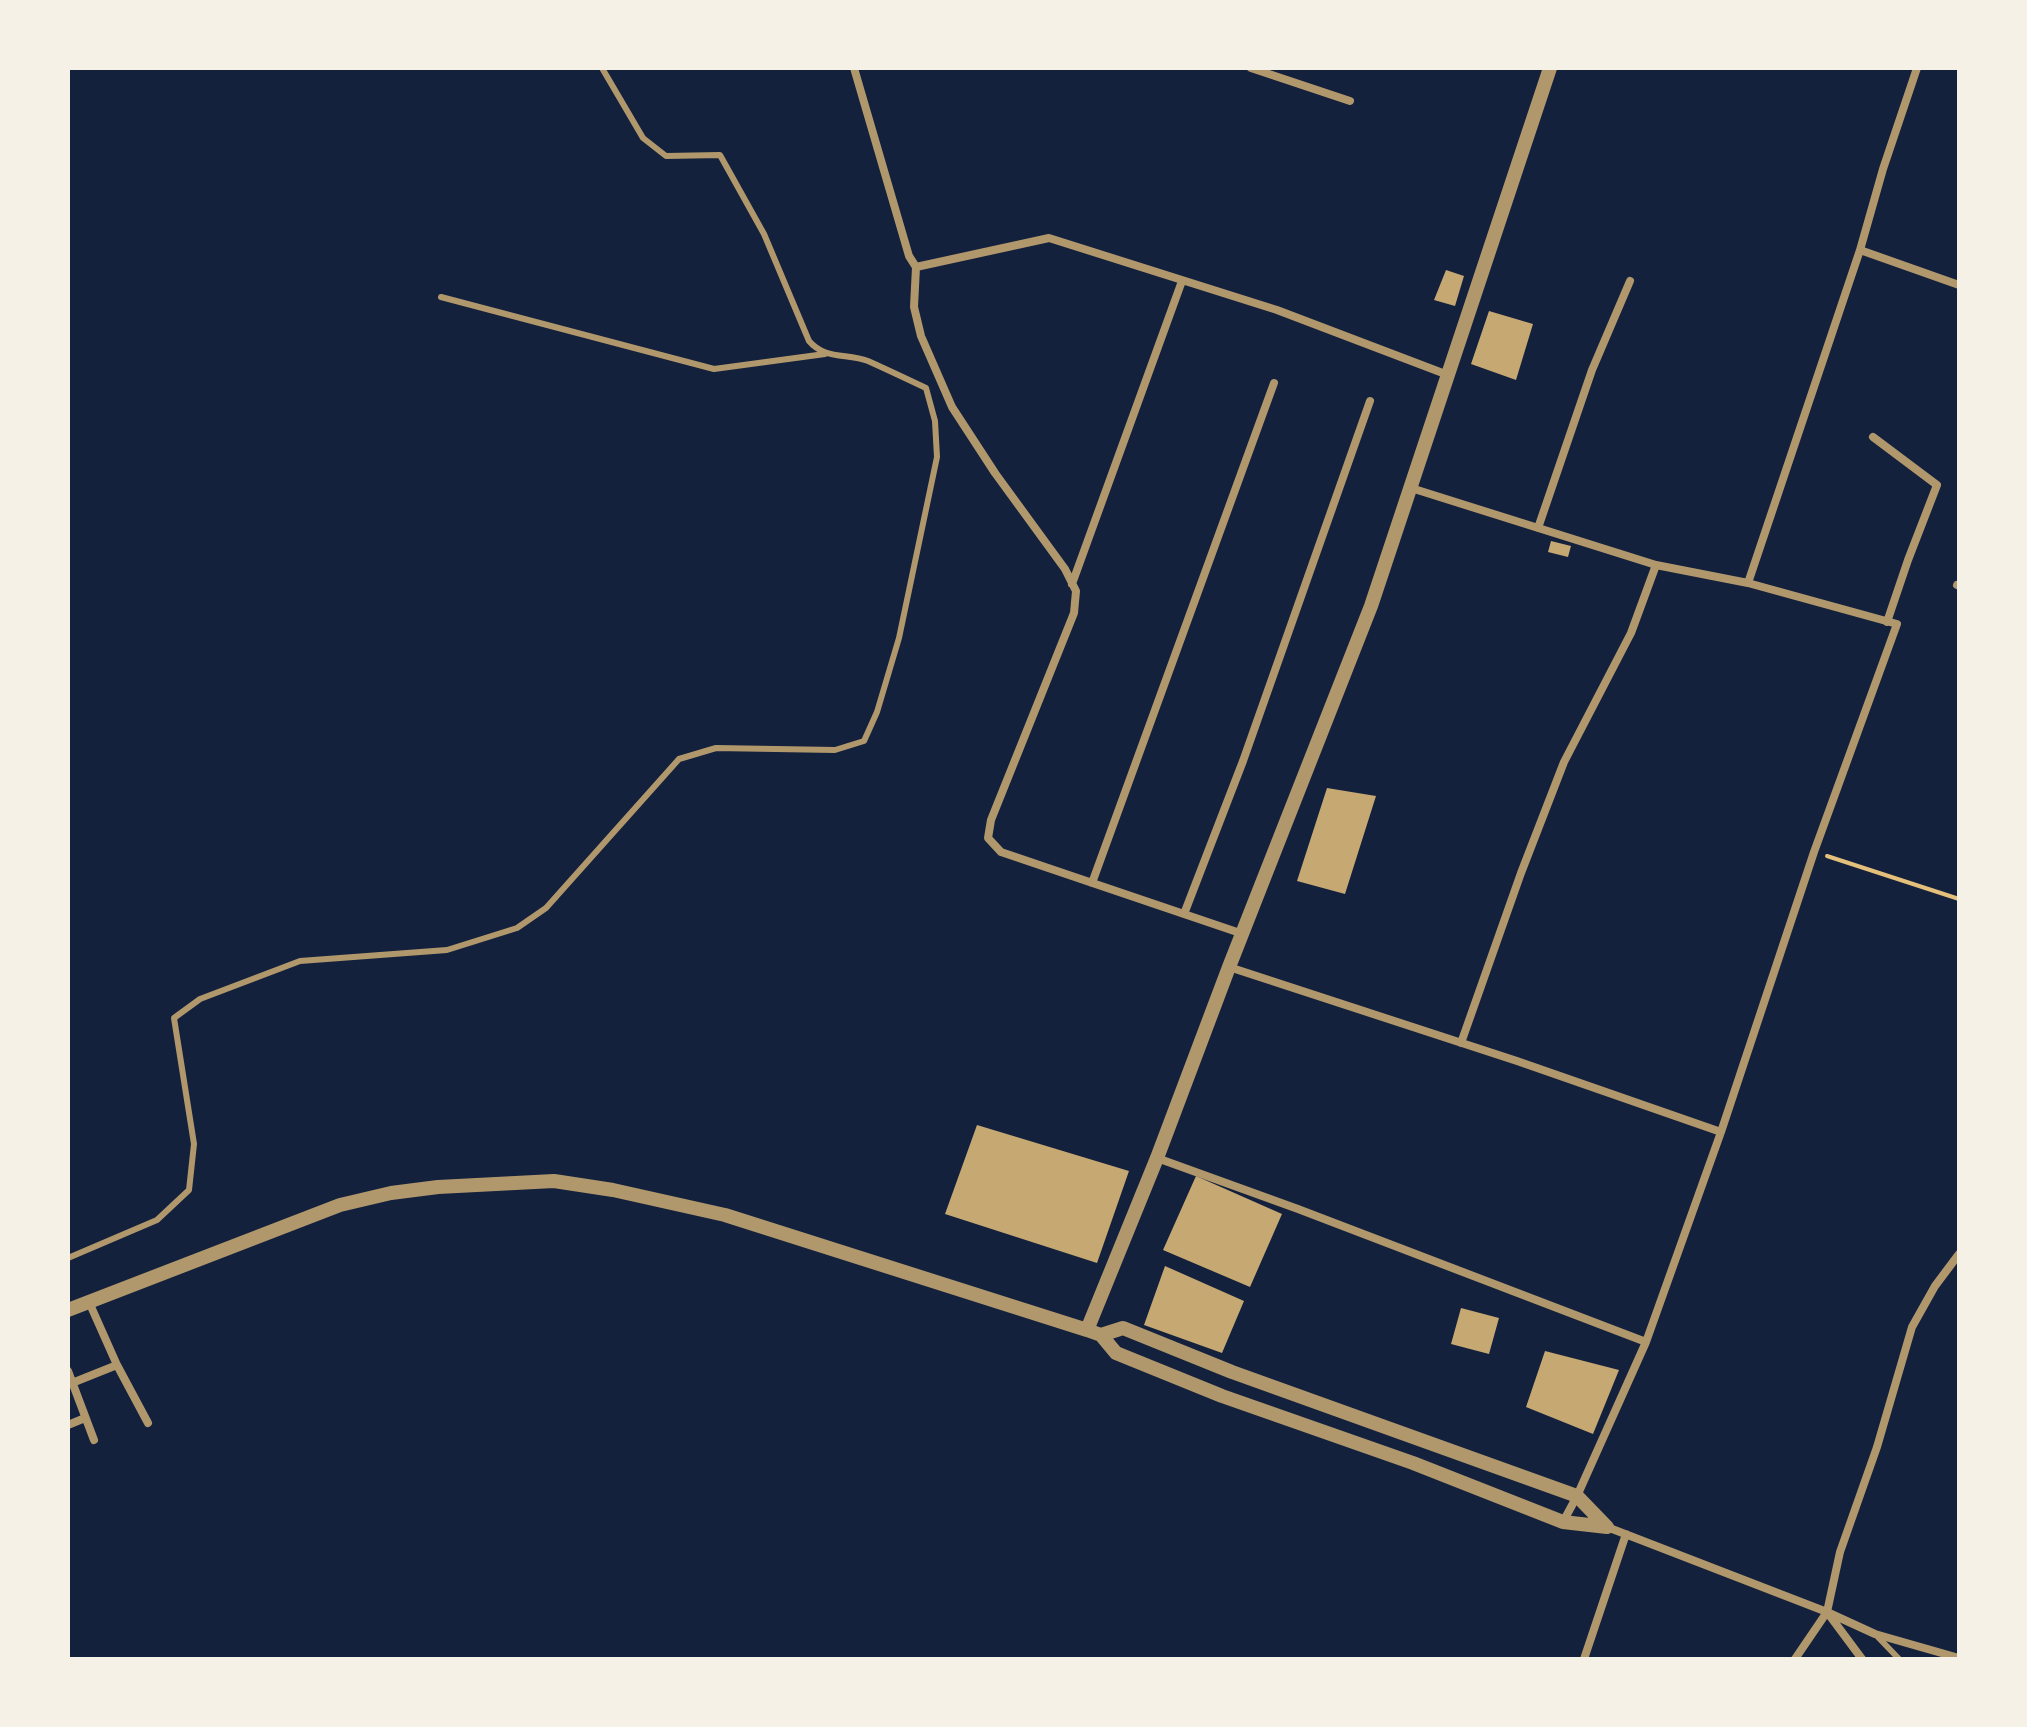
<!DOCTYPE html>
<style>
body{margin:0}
#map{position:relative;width:2027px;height:1727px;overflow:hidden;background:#14213d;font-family:"Source Sans 3",sans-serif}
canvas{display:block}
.frame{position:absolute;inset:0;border:70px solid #f6f1e7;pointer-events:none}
</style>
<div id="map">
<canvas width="2027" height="1727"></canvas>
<div class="frame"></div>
</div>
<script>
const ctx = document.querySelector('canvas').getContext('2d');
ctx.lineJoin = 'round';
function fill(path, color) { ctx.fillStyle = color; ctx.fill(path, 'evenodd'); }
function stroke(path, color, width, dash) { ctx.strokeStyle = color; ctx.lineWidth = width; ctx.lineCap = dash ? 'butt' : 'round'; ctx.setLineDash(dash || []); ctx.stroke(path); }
fill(new Path2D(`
 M1446,270L1464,276L1455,306L1434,300Z
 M1489,311L1533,324L1516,380L1471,364Z
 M1551,541L1571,546L1568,557L1548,552Z
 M1327,788L1376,796L1345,894L1297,881Z
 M977,1125L1129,1171L1097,1263L945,1214Z
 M1196,1176L1282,1214L1250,1287L1163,1250Z
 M1165,1266L1244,1301L1222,1353L1144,1325Z
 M1461,1308L1499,1318L1489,1354L1451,1344Z
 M1545,1351L1619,1370L1593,1434L1526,1407Z`), '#c6a872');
stroke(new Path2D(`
 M1827,856L1959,899`), '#e5c07b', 4);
stroke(new Path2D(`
 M441,297L714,369L825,354
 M68,1258L157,1220L189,1190L194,1144L174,1018L200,999L300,961L447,950L517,928L546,908L679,759L716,748L835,750L864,741L877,712L899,638L937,457L935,421L926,388C907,379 888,370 868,361C847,353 825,360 809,341L764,234L720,155L666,156L643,138L602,68
 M1877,1636L1899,1659`), '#b1986c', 6);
stroke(new Path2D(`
 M854,68L909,256L916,267L914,307L921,336L952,407L995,473L1065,569L1076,591L1074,613L991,820L988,838L1001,852L1243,934
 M1251,68L1350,101
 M1860,250L1883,169L1917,68
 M916,267L1049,238L1277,310L1448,375
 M1873,437L1937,485L1908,560L1887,622
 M1411,488L1656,565L1748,583L1897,624L1814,852L1721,1132L1646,1342L1577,1496L1563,1522
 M1538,528L1592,370L1630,281
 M1748,583L1860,250L1959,285
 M1072,584L1182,281
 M1957,585L1959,586
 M1092,883L1274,383
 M1184,914L1243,761L1370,401
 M1229,967L1517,1061L1721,1132
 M1461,1043L1521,873L1564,762L1631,633L1656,565
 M1157,1158L1298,1209L1646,1342
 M89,1302L117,1365
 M68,1371L94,1440
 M72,1383L117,1365L148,1423
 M68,1425L85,1418
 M1607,1527L1827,1612L1875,1634L1959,1658
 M1827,1612L1862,1659
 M1584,1659L1626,1534
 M1795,1659L1827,1612L1840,1552L1877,1447L1912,1327L1935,1286L1959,1254`), '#b1986c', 8);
stroke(new Path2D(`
 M68,1310L340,1205L391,1193L438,1187L554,1181L613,1190L725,1215L1087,1330L1101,1335L1116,1353L1222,1396L1413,1463L1563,1522L1607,1527
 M1087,1330L1157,1158L1229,967L1371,606L1550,68
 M1101,1335L1123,1328L1232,1372L1577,1496L1607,1527`), '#b1986c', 14);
</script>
